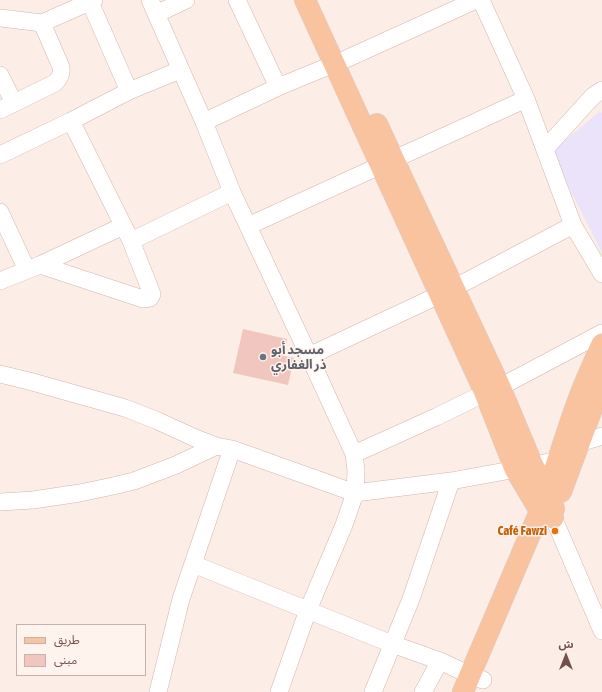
<!DOCTYPE html>
<meta charset="utf-8">
<style>
body{margin:0}
#map{position:relative;width:602px;height:692px;overflow:hidden;background:#fceee6;font-family:"Asap Condensed","Noto Sans Arabic",sans-serif}
canvas{display:block}
.legend{position:absolute;left:16px;top:624px;width:130px;height:52px;box-sizing:border-box;background:#fff3ed;border:1px solid #c8b2ac;margin:0;padding:5px 7px;list-style:none;font-size:12px;color:#75504b}
.legend li{display:flex;align-items:center;gap:8px;height:20px}
.legend b{width:20px;border:1px solid #c8b2ac}
.north{position:absolute;left:546px;top:636px;width:40px;height:40px;-webkit-text-stroke:3px #fff3ed;paint-order:stroke;rotate:0deg;font-size:11px;font-weight:700;line-height:16px;text-align:center;color:#75504b}
.north::after{content:'';display:block;margin:auto;width:14px;height:18px;background:#75504b;clip-path:polygon(50% 0,100% 100%,50% 72%,0 100%)}
</style>
<div id="map">
<canvas width="602" height="692"></canvas>
<ul class="legend">
<li><b style="height:5px;background:#f9c3a0"></b>طريق</li>
<li><b style="height:11px;background:#f1c6be"></b>مبنى</li>
</ul>
<div class="north">ش</div>
</div>
<script>
const ctx = document.querySelector('canvas').getContext('2d');
ctx.lineJoin = 'round';
function fill(path, color) { ctx.fillStyle = color; ctx.fill(path, 'evenodd'); }
function stroke(path, color, width, dash) { ctx.strokeStyle = color; ctx.lineWidth = width; ctx.lineCap = dash ? 'butt' : 'round'; ctx.setLineDash(dash || []); ctx.stroke(path); }
function drawText(font, color, halo, rows, align = 'center') {
  ctx.font = font + ' "Asap Condensed","Noto Sans Arabic",sans-serif'; ctx.lineWidth = 3; ctx.setLineDash([]); ctx.textBaseline = 'middle'; ctx.strokeStyle = halo; ctx.fillStyle = color; for (const [text, x, y, turn = 0] of rows) {
    ctx.save(); ctx.translate(x, y); ctx.rotate((+turn || 0) * Math.PI / 180); ctx.textAlign = isNaN(turn) ? turn : align; if (halo) ctx.strokeText(text, 0, 0); ctx.fillText(text, 0, 0); ctx.restore();
  }
}
fill(new Path2D(`
 M600,111L602,113V253L551,152Z`), '#ebe3f9');
fill(new Path2D(`
 M243,329L287,339L284,356L294,358L288,385L233,373Z`), '#f1c6be');
const minor = new Path2D(`
 M150,0L204,122L232,192L309,356L354,454L356,471L355,493L344,525L308,610L279,692
 M237,0L278,87
 M481,0L526,99L573,225L602,274
 M90,2L129,91
 M156,14L186,0
 M0,18L42,23L94,0
 M0,75L14,103
 M0,110L55,83C60,78 62,74 61,67L42,23
 M204,122L278,87L346,59L476,0
 M545,149L593,96L602,90
 M0,155L71,121L129,91L180,70
 M0,212L27,270
 M248,226L526,99
 M131,241L232,192
 M40,265L143,299L150,298L152,294L131,241L71,121
 M0,281L40,265L123,226
 M309,356L454,288L573,225
 M0,374L29,381L125,408L158,421L195,438L216,446L232,449
 M354,454L436,417L485,393L500,387L602,333
 M0,502L33,500L80,493L113,486L134,481L176,465L216,446
 M553,518L560,533L602,631
 M193,564L392,644L440,661L470,675L483,680
 M158,692L181,599L232,449L355,493L451,481L533,466L557,460L580,443L602,436
 M373,692L411,599L451,481
 M423,692L440,661`);
const major = new Path2D(`
 M305,0L485,393L515,469L540,511L553,518
 M377,124L500,387L533,466L548,491L554,509
 M561,492L602,382
 M463,692L470,675L540,511C555,473 565,435 579,398C586,379 594,362 602,344`);
stroke(minor, '#d0b6af', 18);
stroke(major, '#d8cecd', 22);
stroke(minor, '#fff', 17);
stroke(major, '#f9c3a0', 21);
for (const [x, y, r, color] of [
 [263,357,4,"#6b7280"],
 [555,531,4,"#e8710a"]
]) { const dot = new Path2D(); dot.arc(x, y, r, 0, 2 * Math.PI); ctx.fillStyle = color; ctx.fill(dot); stroke(dot, '#fff3ed', 1.5); }
drawText('bold 13px', '#5b616d', '#fff3ed', [
 ["مسجد أبو",271,350],
 ["ذر الغفاري",271,365]
], 'left');
drawText('bold 13px', '#c56008', '#fff3ed', [
 ["Café Fawzi",547,531]
], 'right');
</script>
